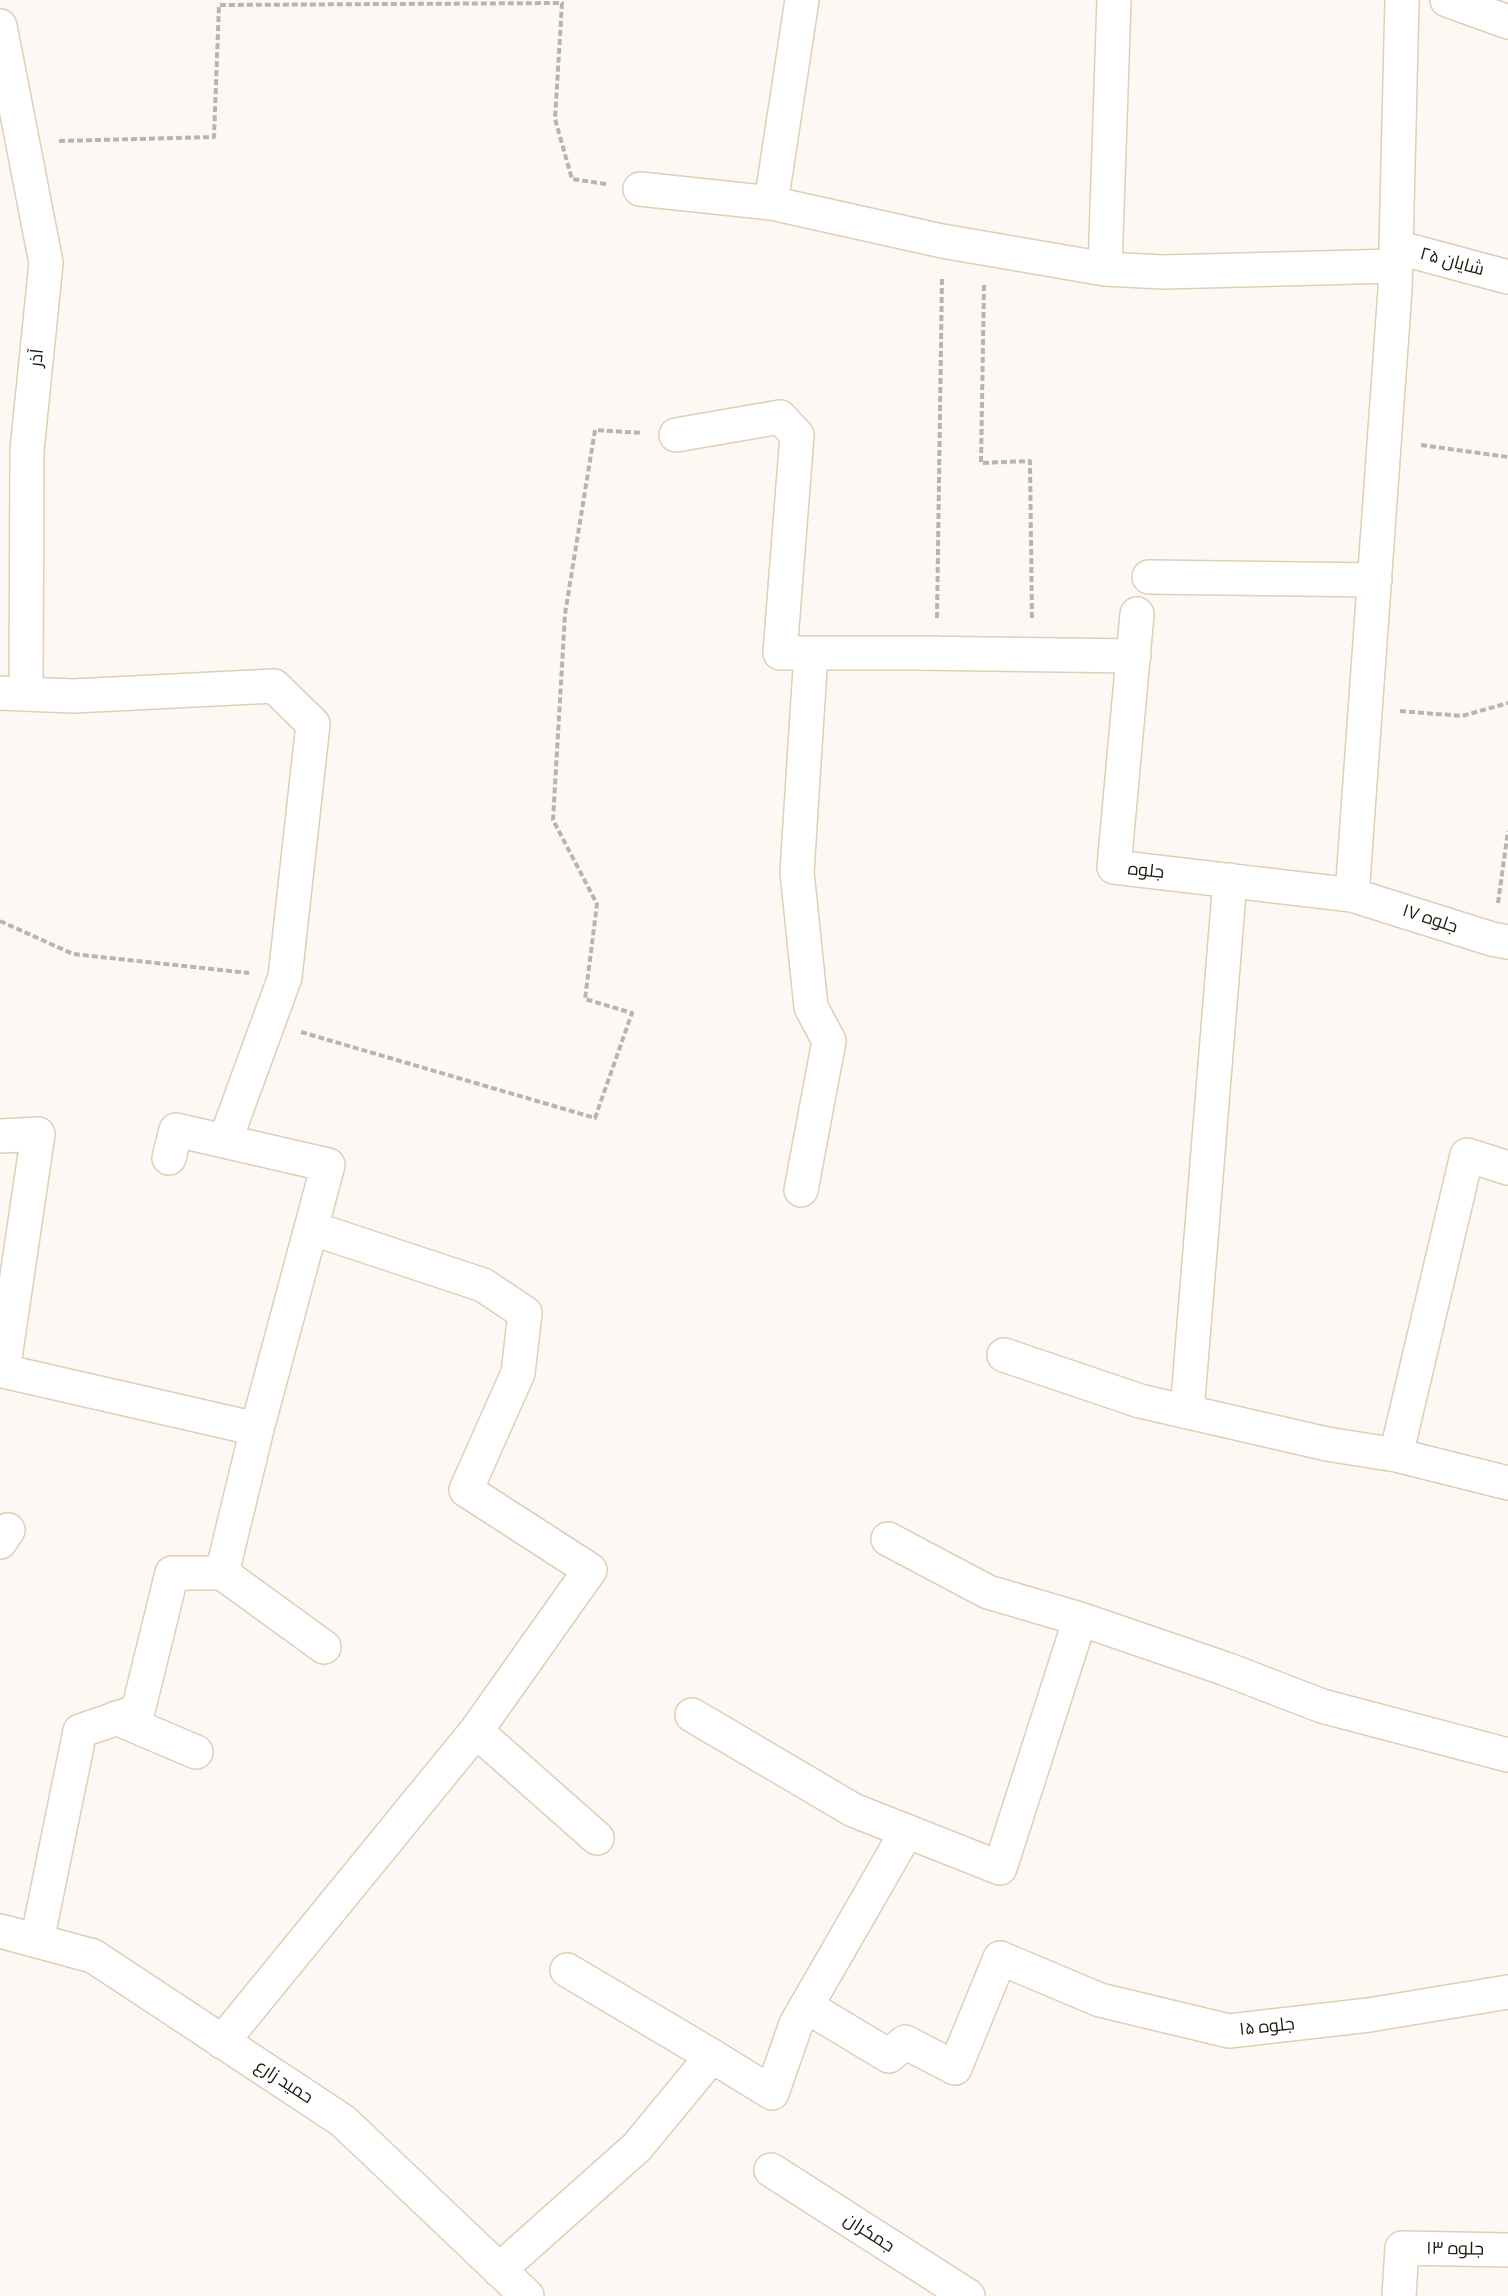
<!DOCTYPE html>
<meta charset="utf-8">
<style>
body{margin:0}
canvas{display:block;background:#fcf9f4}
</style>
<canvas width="1508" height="2296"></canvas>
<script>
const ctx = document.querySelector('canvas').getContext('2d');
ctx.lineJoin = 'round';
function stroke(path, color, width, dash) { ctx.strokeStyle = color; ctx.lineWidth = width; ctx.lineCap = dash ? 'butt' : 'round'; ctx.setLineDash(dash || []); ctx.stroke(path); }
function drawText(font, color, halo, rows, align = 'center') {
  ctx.font = font + ' "PT Sans Narrow",Cairo,sans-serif'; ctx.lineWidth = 4.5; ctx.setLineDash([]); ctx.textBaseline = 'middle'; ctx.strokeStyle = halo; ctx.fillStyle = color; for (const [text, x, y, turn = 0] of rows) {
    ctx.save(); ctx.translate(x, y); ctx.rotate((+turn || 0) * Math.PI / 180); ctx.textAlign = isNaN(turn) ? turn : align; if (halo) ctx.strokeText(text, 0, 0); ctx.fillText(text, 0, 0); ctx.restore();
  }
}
const minor = new Path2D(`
 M1447,0L1508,22
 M0,26L46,263L27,450L26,694
 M640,189L771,203L942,241L1105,269L1163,272L1395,266
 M771,203L802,0
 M1396,247L1508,277
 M1105,269L1114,0
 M676,435L780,417L797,435L780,653H937
 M1149,577L1375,580
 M1137,614L1114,867L1352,895L1492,939L1508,942
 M915,653L1134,656
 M0,693L73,696L274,686L313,724L285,977L225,1141
 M1352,895L1395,290L1402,0
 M0,1136L38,1134L3,1371L257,1429L222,1573H172L138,1711L80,1731L37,1941
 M169,1158L176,1130L328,1165L257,1429
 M801,1190L829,1041L811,1007L797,872L811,653
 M1004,1355L1140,1401L1327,1444L1396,1455L1508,1483
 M1187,1412L1230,880
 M1396,1455L1467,1155L1508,1168
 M888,1539L988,1592L1080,1619L1226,1669L1322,1706L1508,1755
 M0,1542L8,1530
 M222,1573L324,1647
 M692,1715L853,1810L1000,1868L1080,1619
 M116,1718L196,1752
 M476,1731L597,1838
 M0,1931L93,1956L343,2121L527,2296
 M567,1970L712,2056
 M806,2006L889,2056L905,2042L955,2068L1000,1958L1100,2000L1229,2031L1369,2015L1508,1992
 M222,2042L476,1731L590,1570L466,1490L518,1373L525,1313L483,1285L311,1228
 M771,2170L968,2296
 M499,2270L637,2147L712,2056L772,2093L796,2024L907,1831
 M1399,2296L1402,2248L1508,2250`);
stroke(minor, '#dfcfb4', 36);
stroke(new Path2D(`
 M59,141L214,137L219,5L562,3L555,119L572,179L606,184
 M984,285L981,463L1030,461L1032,619
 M1421,445L1508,457
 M937,618L942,277
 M1400,711L1462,716L1508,703
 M1498,903L1508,831
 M0,921L73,954L249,973
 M301,1032L595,1118L632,1013L585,999L597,904L553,820L565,614L595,430L642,433`), '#b8b5ae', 4, [6, 3]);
stroke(minor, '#fff', 33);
drawText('18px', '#1e180e', '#fff', [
 ["شایان ۲۵",1452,262,15],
 ["آذر",37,358,-84],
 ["جلوه",1146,871,6],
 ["جلوه ۱۷",1430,919,18],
 ["جلوه ۱۵",1267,2027,-6],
 ["حمید زارع",284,2082,33],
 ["جمکران",869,2233,33],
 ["جلوه ۱۳",1455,2249,1]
]);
</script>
